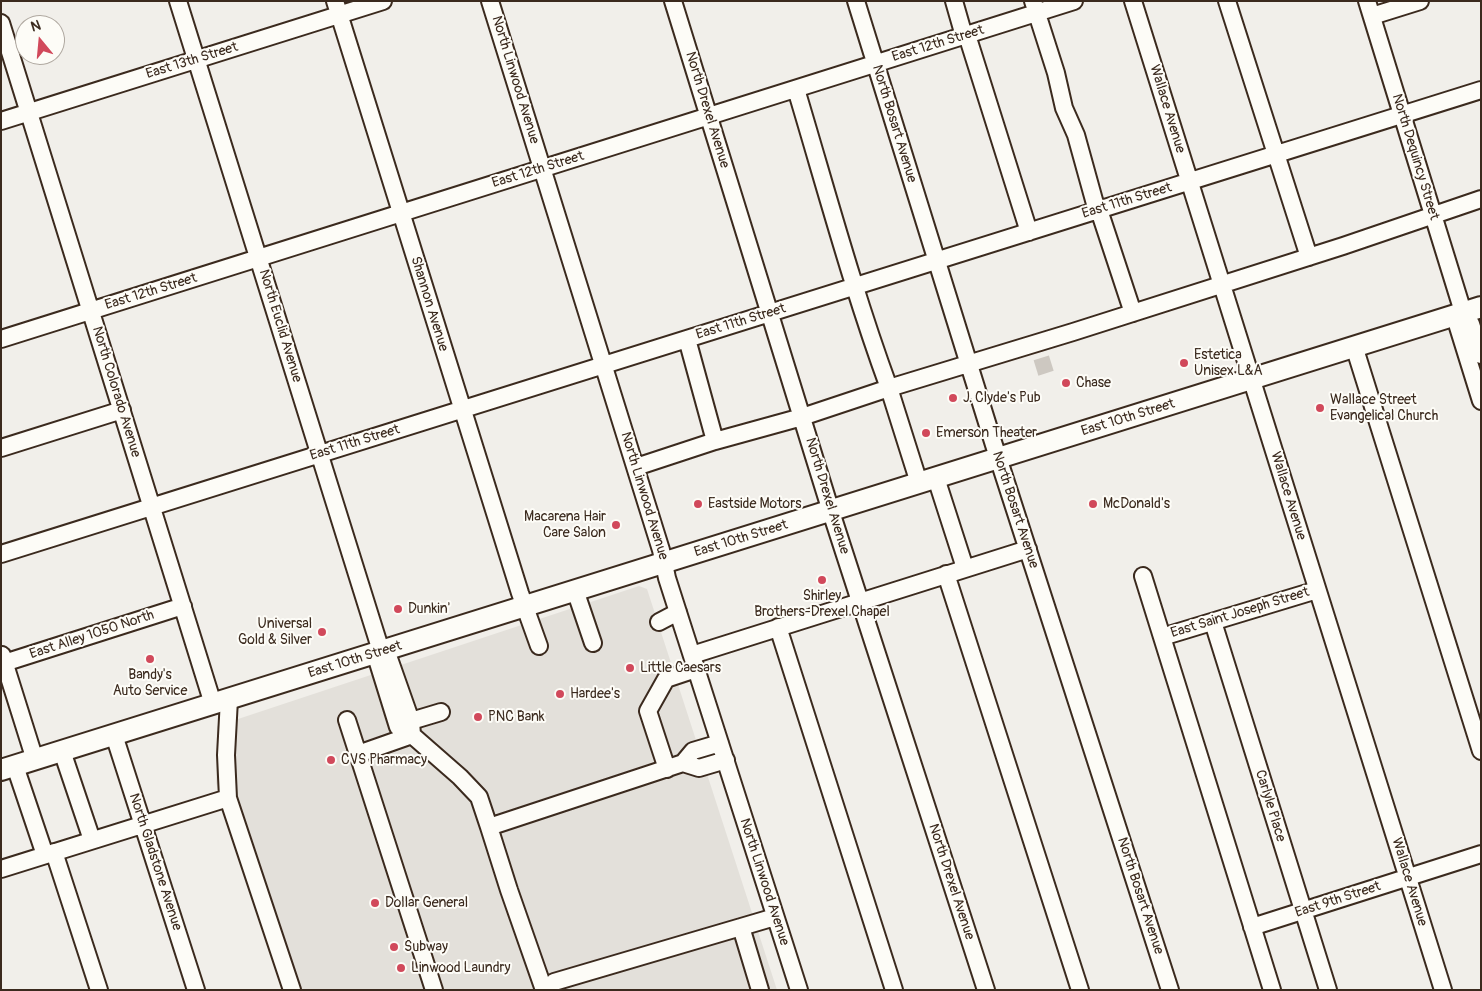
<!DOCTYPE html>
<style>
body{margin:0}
#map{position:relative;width:1482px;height:991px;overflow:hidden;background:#f1efea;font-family:Pangolin,sans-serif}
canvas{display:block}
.frame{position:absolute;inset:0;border:2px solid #3b2a1e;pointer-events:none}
.north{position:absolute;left:15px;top:15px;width:50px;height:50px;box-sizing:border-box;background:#fdfcf7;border:1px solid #afa8a0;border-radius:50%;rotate:343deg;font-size:14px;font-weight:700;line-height:20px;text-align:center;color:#3b2a1e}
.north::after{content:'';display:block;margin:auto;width:18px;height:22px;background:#d1495b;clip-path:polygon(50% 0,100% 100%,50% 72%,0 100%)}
</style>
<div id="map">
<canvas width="1482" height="991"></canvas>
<div class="frame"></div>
<div class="north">N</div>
</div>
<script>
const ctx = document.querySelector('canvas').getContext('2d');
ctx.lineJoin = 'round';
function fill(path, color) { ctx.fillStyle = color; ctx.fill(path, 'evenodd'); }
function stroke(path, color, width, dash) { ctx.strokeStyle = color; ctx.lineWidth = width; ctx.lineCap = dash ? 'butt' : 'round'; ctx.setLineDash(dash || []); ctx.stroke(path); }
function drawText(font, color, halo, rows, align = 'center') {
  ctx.font = font + ' Pangolin,sans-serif'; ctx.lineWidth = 4; ctx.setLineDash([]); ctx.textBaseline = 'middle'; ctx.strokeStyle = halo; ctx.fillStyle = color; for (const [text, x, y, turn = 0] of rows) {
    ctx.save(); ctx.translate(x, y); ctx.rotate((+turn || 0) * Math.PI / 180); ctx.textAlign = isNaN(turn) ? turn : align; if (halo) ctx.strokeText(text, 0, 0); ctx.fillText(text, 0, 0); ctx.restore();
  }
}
fill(new Path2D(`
 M639,586L647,589L777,990H286L216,783L217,726Z`), '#e3e0da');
stroke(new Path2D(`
 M1036,368L1052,363`), '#cdc8c1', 16, [16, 8]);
const minor = new Path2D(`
 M178,1L381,651
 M335,1L520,593L539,646
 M490,1L661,550L667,578L799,990
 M673,1L833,518L986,990
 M856,1L994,445L1170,990
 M954,1L964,36
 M1033,1L1056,73L1064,108L1076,135L1097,211
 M1133,1L1443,990
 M1227,1L1309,257
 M1367,1L1463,312L1471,324L1481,355
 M1372,16L1420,1
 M1,23L213,704
 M967,35L1029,232
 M796,89C826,189 853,290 889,388L1073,332L1343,246L1481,199
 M1,121L383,1
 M1099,210L1133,313
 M1463,312L1458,327L1481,401
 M1,339L1074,1
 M687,339L715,441
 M1354,346L1481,751
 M1,448L122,410
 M636,467L715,441L802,417L889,388L919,483
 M936,478L965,568
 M1,554L1481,90
 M946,574L1080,990
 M1143,576L1272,990
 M575,590L593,643
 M659,622L678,612
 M1213,622L1328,990
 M778,627L894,990
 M1162,637L1317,590
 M386,650L411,721L412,735
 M375,653L398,727L412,735L460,777L479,797L489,827L683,763L693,751L720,743
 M2,655L35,760
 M692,655L1028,549
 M1,664L183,606
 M229,699L226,755L228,798L292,990
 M347,720L434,990
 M411,721L441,712
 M114,735L196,990
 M62,751L92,840
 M358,754L412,735
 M683,763L699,768L726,760
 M15,766L45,855
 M667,769L648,711L666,679L696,669
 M489,827L509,890L544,990
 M54,852L99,990
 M1,869L228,798
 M741,927L760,990
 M1252,927L1481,854
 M549,990L554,982L775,917`);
const major = new Path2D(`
 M1,770L1481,307`);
stroke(minor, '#3b2a1e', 20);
stroke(major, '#3b2a1e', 24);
stroke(minor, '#fdfcf7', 16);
stroke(major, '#fdfcf7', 20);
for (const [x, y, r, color] of [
 [1184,363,5,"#d1495b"],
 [1066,383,5,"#d1495b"],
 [953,398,5,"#d1495b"],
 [1320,408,5,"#d1495b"],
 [926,433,5,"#d1495b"],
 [698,504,5,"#d1495b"],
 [1093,504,5,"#d1495b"],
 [616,525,5,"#d1495b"],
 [822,580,5,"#d1495b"],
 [398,609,5,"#d1495b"],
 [322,632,5,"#d1495b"],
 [150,659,5,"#d1495b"],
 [630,668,5,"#d1495b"],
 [560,694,5,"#d1495b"],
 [478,717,5,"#d1495b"],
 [331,760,5,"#d1495b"],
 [375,903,5,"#d1495b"],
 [394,947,5,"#d1495b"],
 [401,968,5,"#d1495b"]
]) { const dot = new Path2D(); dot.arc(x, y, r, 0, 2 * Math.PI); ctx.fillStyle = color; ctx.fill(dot); stroke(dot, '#fdfcf7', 2); }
drawText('14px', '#3b2a1e', '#fdfcf7', [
 ["East 12th Street",938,44,-17],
 ["East 13th Street",192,61,-17],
 ["North Linwood Avenue",515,80,73],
 ["Wallace Avenue",1167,109,73],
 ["North Drexel Avenue",707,110,73],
 ["North Bosart Avenue",894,124,73],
 ["North Dequincy Street",1415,157,73],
 ["East 12th Street",538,170,-17],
 ["East 11th Street",1127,201,-17],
 ["East 12th Street",151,292,-17],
 ["Shannon Avenue",429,304,73],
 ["East 11th Street",741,322,-17],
 ["North Euclid Avenue",280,326,73],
 ["North Colorado Avenue",116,392,73],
 ["East 10th Street",1128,418,-17],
 ["East 11th Street",355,443,-17],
 ["North Linwood Avenue",644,496,73],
 ["North Drexel Avenue",827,496,73],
 ["Wallace Avenue",1288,496,73],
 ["North Bosart Avenue",1015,510,72],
 ["East 10th Street",741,539,-17],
 ["East Saint Joseph Street",1240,613,-17],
 ["East Alley 1050 North",92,635,-18],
 ["East 10th Street",355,660,-17],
 ["Carlyle Place",1270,806,73],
 ["North Gladstone Avenue",155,862,72],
 ["North Linwood Avenue",764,882,72],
 ["North Drexel Avenue",951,882,72],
 ["Wallace Avenue",1409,882,73],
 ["North Bosart Avenue",1140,896,72],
 ["East 9th Street",1338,900,-18]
]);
drawText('14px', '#3b2a1e', '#fdfcf7', [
 ["Estetica",1194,355],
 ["Unisex L&A",1194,371],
 ["Chase",1076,383],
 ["J. Clyde's Pub",963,398],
 ["Wallace Street",1330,400],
 ["Evangelical Church",1330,416],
 ["Emerson Theater",936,433],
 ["Eastside Motors",708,504],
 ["McDonald's",1103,504],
 ["Macarena Hair",606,517,"right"],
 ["Care Salon",606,533,"right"],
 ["Shirley",822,596,"center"],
 ["Brothers-Drexel Chapel",822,612,"center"],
 ["Dunkin'",408,609],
 ["Universal",312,624,"right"],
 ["Gold & Silver",312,640,"right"],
 ["Little Caesars",640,668],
 ["Bandy's",150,675,"center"],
 ["Auto Service",150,691,"center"],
 ["Hardee's",570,694],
 ["PNC Bank",488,717],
 ["CVS Pharmacy",341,760],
 ["Dollar General",385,903],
 ["Subway",404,947],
 ["Linwood Laundry",411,968]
], 'left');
</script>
